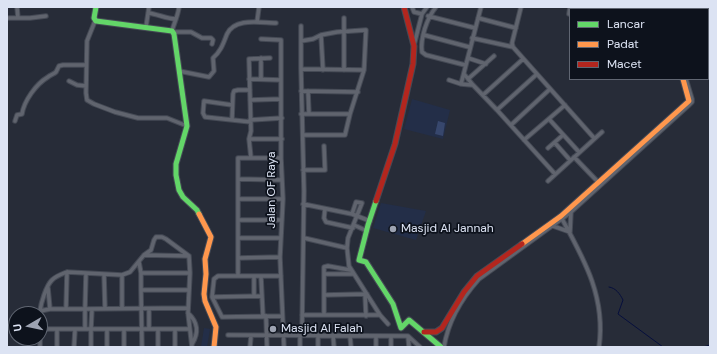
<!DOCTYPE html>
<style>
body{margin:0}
#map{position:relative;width:717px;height:354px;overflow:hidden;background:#272c38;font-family:"DM Sans",sans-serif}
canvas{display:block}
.frame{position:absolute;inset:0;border:8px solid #dce3f3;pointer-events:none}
.legend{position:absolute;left:569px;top:8px;width:140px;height:72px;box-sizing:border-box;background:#0d121c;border:1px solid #606672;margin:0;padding:5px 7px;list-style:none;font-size:12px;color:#dce3f3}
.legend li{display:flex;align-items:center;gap:8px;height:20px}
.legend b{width:20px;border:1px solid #606672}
.north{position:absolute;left:8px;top:306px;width:40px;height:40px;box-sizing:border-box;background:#0d121c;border:1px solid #606672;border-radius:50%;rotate:261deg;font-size:11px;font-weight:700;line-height:16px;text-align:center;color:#dce3f3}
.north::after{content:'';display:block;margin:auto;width:14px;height:18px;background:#9da3b2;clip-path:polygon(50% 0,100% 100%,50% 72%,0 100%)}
</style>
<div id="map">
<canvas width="717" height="354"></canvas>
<div class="frame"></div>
<ul class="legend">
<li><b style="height:5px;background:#63d668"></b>Lancar</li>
<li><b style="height:5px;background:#ff974d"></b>Padat</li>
<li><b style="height:5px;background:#b3261e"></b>Macet</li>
</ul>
<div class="north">U</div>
</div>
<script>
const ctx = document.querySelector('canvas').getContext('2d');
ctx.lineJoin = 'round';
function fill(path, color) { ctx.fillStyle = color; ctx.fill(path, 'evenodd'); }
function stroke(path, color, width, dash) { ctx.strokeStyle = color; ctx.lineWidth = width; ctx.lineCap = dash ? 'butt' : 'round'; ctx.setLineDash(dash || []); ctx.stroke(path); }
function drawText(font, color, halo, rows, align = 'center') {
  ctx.font = font + ' "DM Sans",sans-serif'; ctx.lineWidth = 3.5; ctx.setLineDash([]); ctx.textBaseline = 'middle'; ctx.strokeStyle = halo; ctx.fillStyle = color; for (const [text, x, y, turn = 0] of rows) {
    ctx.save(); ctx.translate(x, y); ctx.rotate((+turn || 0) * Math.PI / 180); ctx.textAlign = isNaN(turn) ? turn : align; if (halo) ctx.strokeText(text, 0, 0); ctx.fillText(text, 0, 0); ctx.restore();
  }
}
fill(new Path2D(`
 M412,99L450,110L443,139L404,129Z
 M381,203L426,211L416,240L373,228Z
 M204,328L210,329L207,347H201Z`), '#232e48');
fill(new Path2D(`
 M438,121L445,123L443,136L435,134Z`), '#37476d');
stroke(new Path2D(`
 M609,287C616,288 620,294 623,300L618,314L663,347
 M703,347L710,345`), '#060f3d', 1);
const street = new Path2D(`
 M17,7L18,18
 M412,7L414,12L422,14
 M436,7C427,18 420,38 422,52L426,55L465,65
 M521,7L512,43L513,47L594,138
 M570,7L569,14H570
 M664,7V9
 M148,13C158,14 166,19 176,19
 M428,16L475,28
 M7,18H30L46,16
 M478,18L516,28
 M95,21L87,41L86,93L87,100L94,104L115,112L138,118H167L187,126
 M257,22L259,7
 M301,26V69L304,191L302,330
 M146,27L149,7
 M172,31C174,23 178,16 179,7
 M174,32H191L202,38H211L213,40L212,44
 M321,35L323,70
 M424,35L469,47
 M472,38L513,47
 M261,39L281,40V158L283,199L280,257L284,347
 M301,41L313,39L321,35L337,32L366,30L364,70L350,114L345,135H303
 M414,45L422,14L427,7
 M261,58V79
 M468,58L486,64
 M301,69L364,70
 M344,70V18
 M179,71L209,77L214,71L213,58C221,51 223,44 227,34C235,17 261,23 276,23
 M464,74L473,85L497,110L555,174
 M249,79L281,80
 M468,79L494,56
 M449,80L461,84
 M69,81L77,85L86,86
 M472,85L461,84L481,7
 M301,91L358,92
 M308,91L309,114
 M483,95L523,59
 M250,100L281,99
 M232,105L204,101L203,113L205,117L251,122
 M497,110L537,74
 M301,114H350
 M549,119L579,152
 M232,120L233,94L234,91L238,90H250
 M250,120L282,118
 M15,121L17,115L22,114C24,101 36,84 48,77C50,75 54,74 56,72L59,66L63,65H86
 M511,125L550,89
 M249,139H282
 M524,140L565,105
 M555,143L570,160
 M548,148L563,135
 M574,157L599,183
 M251,158L249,139L251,131L249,59L270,58
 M281,158H238V276H281
 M303,170H325L324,146
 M239,179L282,180
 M548,181L602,132
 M239,199H283
 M274,200V220
 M303,204L352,214L370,221
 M325,209L324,218L326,222L353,228
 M352,214L356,202L362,203L348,238L347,248L349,266L380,315L388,324
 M561,217C584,259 606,297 599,347
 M239,220H282
 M354,225L367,231
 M553,226L570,232L571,212
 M238,238H281
 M304,238L347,248
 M144,255L189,256
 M238,258L280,257
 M139,262L141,273V290H189
 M86,273L104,274L105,308
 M141,273H190
 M104,274L122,275V308
 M324,274H353
 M122,275L130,272L144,255L151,250L154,240L156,237H162L166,239L189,256L190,273L188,313L192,347
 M238,276H218L214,279L212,297L222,317L282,316
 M254,277V296
 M261,277L263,316
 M48,288L50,309
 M141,290L142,347
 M365,294L366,316
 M324,295L367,294
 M212,297L262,296
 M92,309L91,329H107V347
 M40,311C41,303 46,286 52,280C56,276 62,274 67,272L66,309
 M188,313C198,322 199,333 192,344
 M40,314V311L50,309H85L86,273L67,272
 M302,315H380
 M324,315V267L328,266L350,270
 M266,316L267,347
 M40,329H91V347
 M85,329V309L188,308
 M107,329H189
 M149,329V309
 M158,329V347
 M175,329V347
 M228,335L408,336L420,347
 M300,335V347
 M333,335L334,347
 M350,336L351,347
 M391,336V347
 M408,336L409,347
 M40,347V338
 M57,347V329
 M74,347L75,330
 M124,347V330
 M250,347L251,336
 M318,347V335
 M376,347V336
 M444,347C448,322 462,298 479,279L571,212L688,106L692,102V99L686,79`);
const fast = new Path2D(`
 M96,7L94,18L96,21L172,31L174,34L187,126L176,164V175L179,190L183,197L197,210L199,214
 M376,201L368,225L359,260L366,262L393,304L401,328L409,320L441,347`);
const slow = new Path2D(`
 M199,214L211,237L205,259L206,274L204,294L205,301L216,327L214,347
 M522,244L561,216L689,101L683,79`);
const jam = new Path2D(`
 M376,201L395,144L413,64L414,46L404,7
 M424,332H436L442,328L464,292L477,276L522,244`);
stroke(street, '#454a55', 5.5);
stroke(fast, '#454a55', 7);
stroke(slow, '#454a55', 7);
stroke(jam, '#454a55', 7);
stroke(street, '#60646e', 3.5);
stroke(fast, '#63d668', 5);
stroke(slow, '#ff974d', 5);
stroke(jam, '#b3261e', 5);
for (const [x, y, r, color] of [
 [393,229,4,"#9da3b2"],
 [273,329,4,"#9da3b2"]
]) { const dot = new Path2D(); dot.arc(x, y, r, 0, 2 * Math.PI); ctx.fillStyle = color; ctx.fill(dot); stroke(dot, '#0d121c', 1.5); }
drawText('12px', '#dce3f3', '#0d121c', [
 ["Jalan OF Raya",272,190,-90]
]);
drawText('12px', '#dce3f3', '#0d121c', [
 ["Masjid Al Jannah",401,229],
 ["Masjid Al Falah",281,329]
], 'left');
</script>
